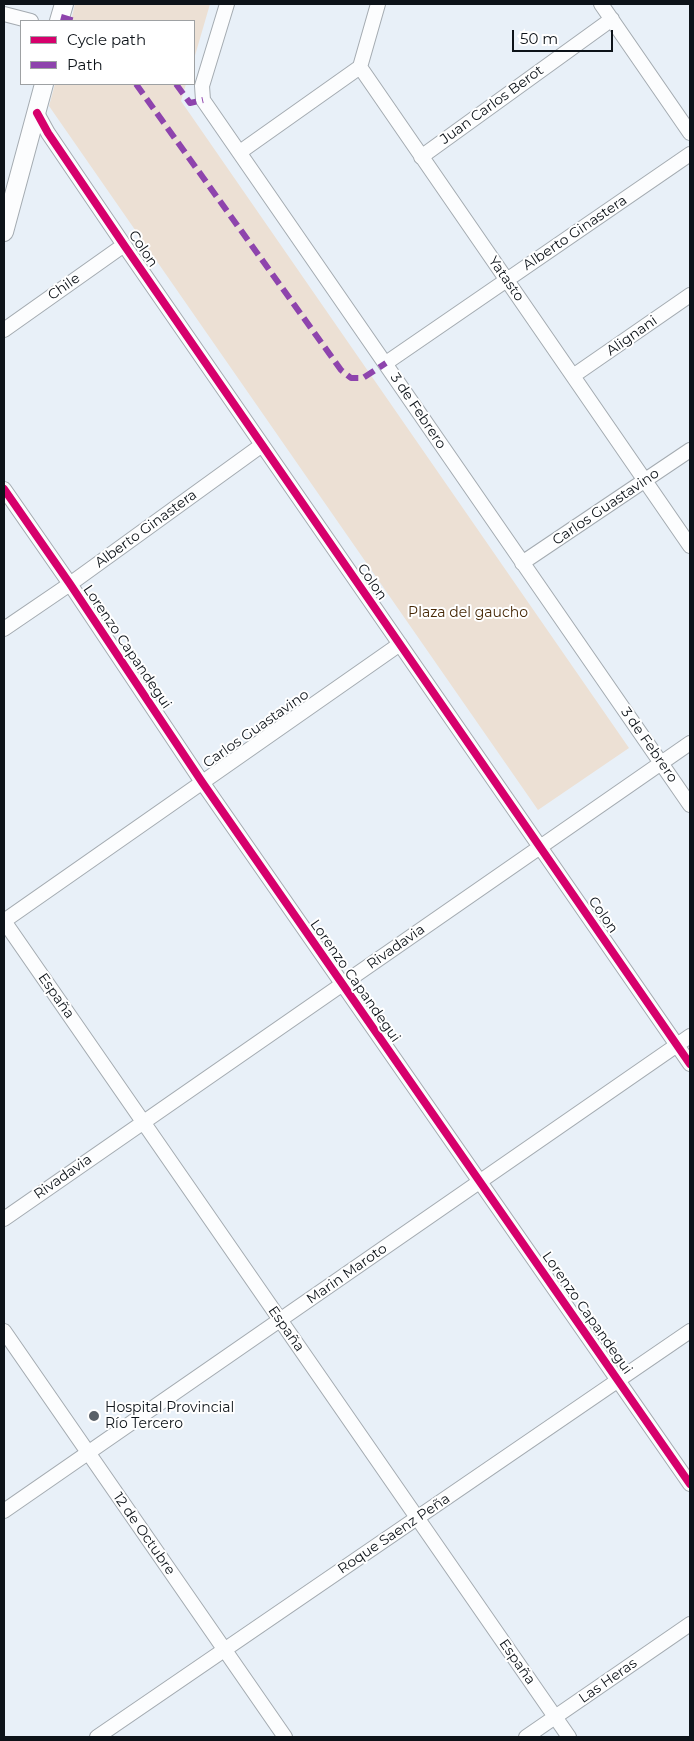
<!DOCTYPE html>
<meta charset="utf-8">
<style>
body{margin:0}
#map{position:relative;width:694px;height:1741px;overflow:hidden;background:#e8f0f8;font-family:Montserrat,sans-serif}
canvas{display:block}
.frame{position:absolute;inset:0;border:5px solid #0d1319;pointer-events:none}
.legend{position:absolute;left:20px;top:20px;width:175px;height:65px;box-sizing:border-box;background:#fff;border:1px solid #9ea1a3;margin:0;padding:6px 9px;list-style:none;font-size:15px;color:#0d1319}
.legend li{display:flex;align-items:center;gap:10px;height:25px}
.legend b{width:25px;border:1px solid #9ea1a3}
.scale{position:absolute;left:512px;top:30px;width:101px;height:22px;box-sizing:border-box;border:2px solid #0d1319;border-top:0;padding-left:6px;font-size:15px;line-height:18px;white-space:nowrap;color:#0d1319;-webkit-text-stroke:4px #fff;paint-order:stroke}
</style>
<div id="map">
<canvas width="694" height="1741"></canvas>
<div class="frame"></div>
<ul class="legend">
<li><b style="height:6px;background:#d6006c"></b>Cycle path</li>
<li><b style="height:6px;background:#8e44ad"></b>Path</li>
</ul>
<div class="scale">50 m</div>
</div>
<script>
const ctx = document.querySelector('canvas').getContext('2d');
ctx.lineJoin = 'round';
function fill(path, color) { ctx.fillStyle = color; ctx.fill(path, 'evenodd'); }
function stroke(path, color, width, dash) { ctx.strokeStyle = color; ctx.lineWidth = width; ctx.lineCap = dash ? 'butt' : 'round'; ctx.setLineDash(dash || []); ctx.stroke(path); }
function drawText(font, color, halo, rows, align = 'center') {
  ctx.font = font + ' Montserrat,sans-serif'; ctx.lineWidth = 4; ctx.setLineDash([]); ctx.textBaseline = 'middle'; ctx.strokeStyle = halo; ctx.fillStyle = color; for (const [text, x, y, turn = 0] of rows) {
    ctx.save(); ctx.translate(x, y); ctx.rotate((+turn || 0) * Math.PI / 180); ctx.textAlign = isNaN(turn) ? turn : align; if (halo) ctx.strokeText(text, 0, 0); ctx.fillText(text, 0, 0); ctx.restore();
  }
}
fill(new Path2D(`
 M75,4H210L194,59V21H71Z
 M55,84H186L181,101L629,748L538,810L49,106Z`), '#ece0d4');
const minor = new Path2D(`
 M227,4L202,86L203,100L690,805
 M378,4L360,67L690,546
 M601,4L690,133
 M4,14L31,21
 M37,113L48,133L124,245L690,1064
 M240,152L360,67
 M421,157L612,19
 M4,330L124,245
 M386,363L690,154
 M573,376L690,295
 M4,489L70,584L202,782L690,1484
 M522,563L690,450
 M4,629L70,584L262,445
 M4,921L569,1737
 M4,921L400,644
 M4,1219L690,743
 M4,1331L285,1737
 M4,1511L690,1036
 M97,1737L690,1331
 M526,1737L690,1624`);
const major = new Path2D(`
 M59,21L64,4
 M4,232L44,84`);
stroke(minor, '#a4abb1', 16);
stroke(major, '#a4abb1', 20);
stroke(minor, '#fcfdfe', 14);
stroke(major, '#fcfdfe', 18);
stroke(new Path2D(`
 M61,17L75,21
 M136,84L341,370L351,378H363L386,363
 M176,84L190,103L203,100`), '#8e44ad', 6, [12, 6]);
stroke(new Path2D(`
 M37,113L48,133L124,245L690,1064
 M4,489L70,584L202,782L690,1484`), '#d6006c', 8);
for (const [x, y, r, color] of [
 [94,1416,6,"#5a6067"]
]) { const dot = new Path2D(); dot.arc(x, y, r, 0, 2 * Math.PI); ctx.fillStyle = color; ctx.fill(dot); stroke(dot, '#fff', 2); }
drawText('14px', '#0d1319', '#fff', [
 ["Juan Carlos Berot",492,105,-36],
 ["Alberto Ginastera",575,233,-34],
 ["Colon",143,249,56],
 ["Yatasto",506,279,55],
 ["Chile",64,287,-35],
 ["Alignani",632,336,-35],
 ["3 de Febrero",418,411,56],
 ["Carlos Guastavino",606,507,-34],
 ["Alberto Ginastera",146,529,-36],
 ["Colon",372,582,55],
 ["Lorenzo Capandegui",127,647,56],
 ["Carlos Guastavino",256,729,-35],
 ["3 de Febrero",649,745,55],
 ["Colon",603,915,55],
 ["Rivadavia",396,947,-35],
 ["Lorenzo Capandegui",355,981,55],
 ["España",56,996,55],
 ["Rivadavia",63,1177,-35],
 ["Marin Maroto",347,1274,-35],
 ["Lorenzo Capandegui",587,1313,55],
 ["España",286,1329,55],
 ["12 de Octubre",144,1534,55],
 ["Roque Saenz Peña",394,1534,-34],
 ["España",517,1662,55],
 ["Las Heras",608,1681,-35]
]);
drawText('14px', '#462806', '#fff', [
 ["Plaza del gaucho",468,613]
]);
drawText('14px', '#0d1319', '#fff', [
 ["Hospital Provincial",105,1408],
 ["Río Tercero",105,1424]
], 'left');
</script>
